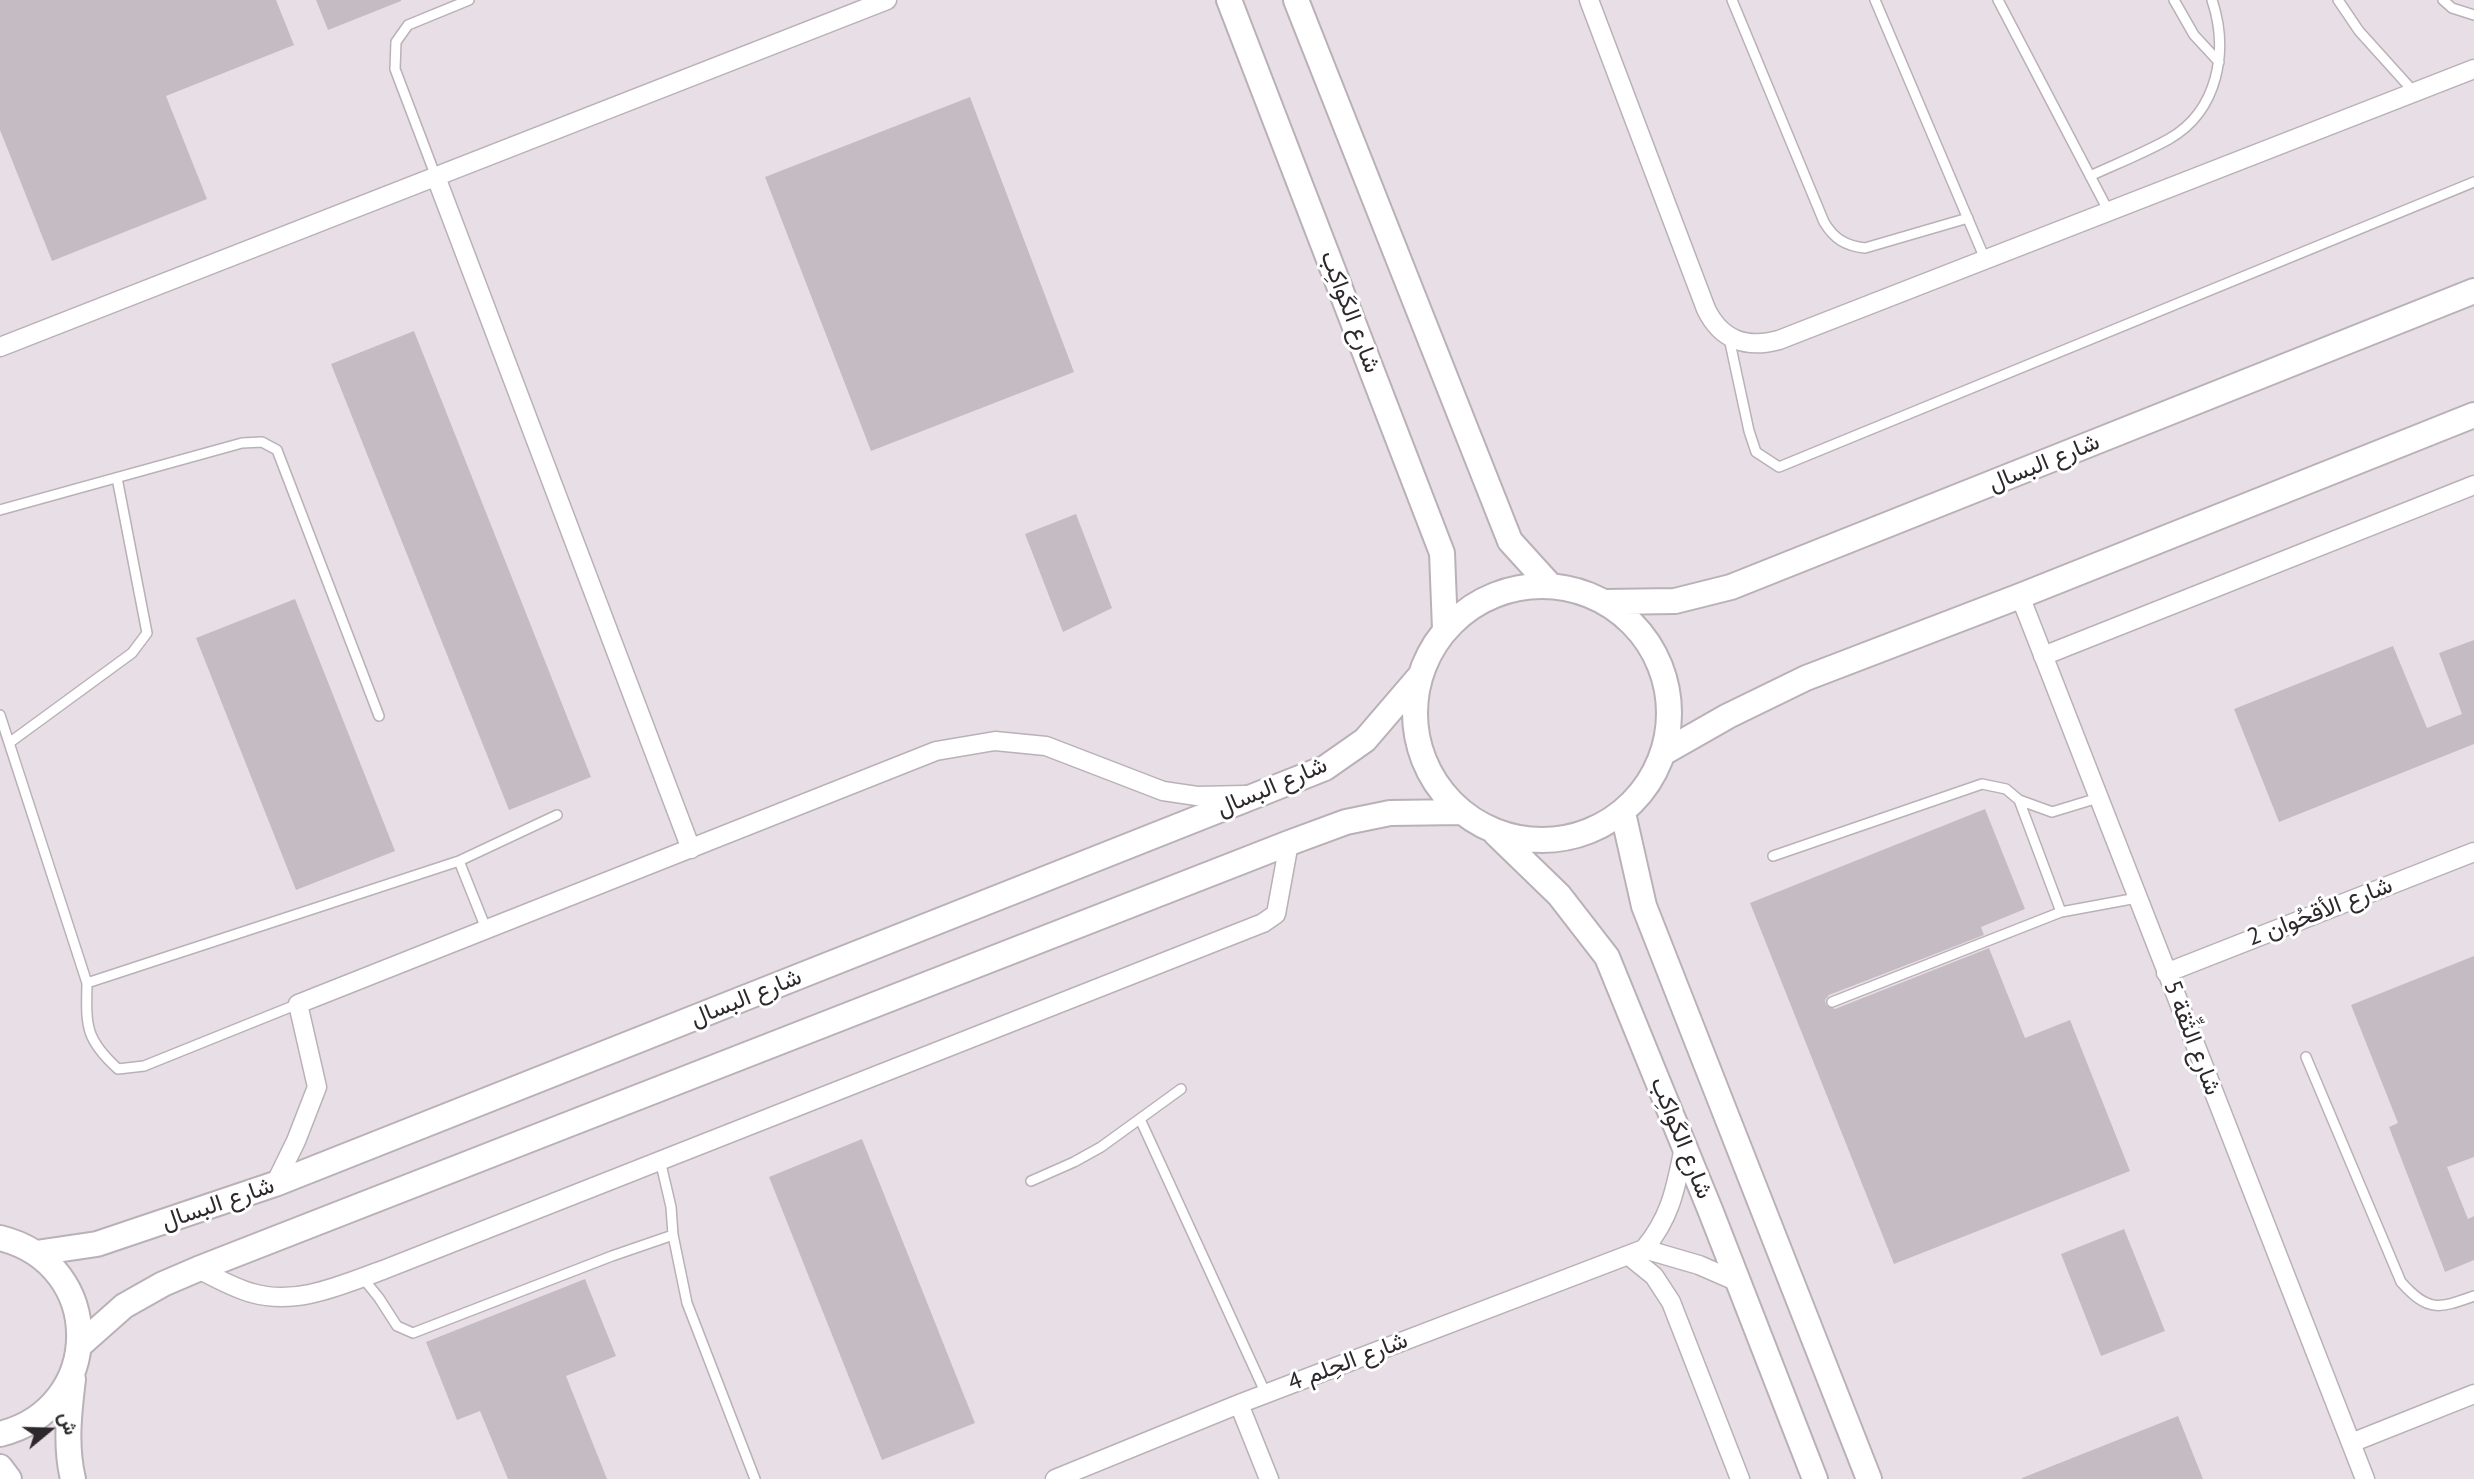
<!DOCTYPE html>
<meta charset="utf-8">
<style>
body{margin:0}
#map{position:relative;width:2474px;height:1479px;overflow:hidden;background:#e8dfe6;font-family:"PT Sans",Vazirmatn,sans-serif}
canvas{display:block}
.north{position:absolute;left:14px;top:1395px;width:70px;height:70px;-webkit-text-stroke:5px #fff;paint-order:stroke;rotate:71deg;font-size:19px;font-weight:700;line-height:28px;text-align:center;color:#2c282b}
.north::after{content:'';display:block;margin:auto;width:24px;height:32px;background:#2c282b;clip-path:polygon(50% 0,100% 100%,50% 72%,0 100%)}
</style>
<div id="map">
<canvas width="2474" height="1479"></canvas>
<div class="north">ش</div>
</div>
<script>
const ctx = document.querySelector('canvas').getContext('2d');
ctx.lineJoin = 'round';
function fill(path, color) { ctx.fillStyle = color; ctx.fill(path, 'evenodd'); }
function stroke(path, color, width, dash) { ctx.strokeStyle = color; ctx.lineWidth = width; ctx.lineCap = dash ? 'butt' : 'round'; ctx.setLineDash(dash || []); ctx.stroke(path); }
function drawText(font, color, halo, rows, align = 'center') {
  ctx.font = font + ' "PT Sans",Vazirmatn,sans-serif'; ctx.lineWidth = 6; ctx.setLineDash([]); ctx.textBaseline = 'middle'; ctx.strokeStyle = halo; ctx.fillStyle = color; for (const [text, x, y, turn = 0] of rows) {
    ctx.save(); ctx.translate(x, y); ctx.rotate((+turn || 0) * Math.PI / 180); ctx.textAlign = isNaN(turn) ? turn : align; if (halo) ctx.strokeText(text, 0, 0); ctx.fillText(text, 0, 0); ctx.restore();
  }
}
fill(new Path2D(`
 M0,0H276L294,45L166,96L207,199L52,261L0,130Z
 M316,0H401V1L328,30Z
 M970,97L1074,372L871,451L765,177Z
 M414,331L591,777L509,810L331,364Z
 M1076,514L1112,608L1063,632L1025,534Z
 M295,599L395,851L296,890L196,638Z
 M2474,640V744L2279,822L2234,709L2393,646L2427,728L2462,714L2439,653Z
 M1985,809L2025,909L1981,927L1984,935L1829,995L1825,1000L1826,1005L1835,1009L1989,948L2025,1038L2070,1020L2130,1171L1894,1264L1750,903Z
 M2474,956V1157L2447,1167L2468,1219L2474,1216V1260L2445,1272L2389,1127L2398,1123L2351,1005Z
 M862,1139L975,1423L882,1460L769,1177Z
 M2124,1229L2165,1331L2101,1356L2061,1254Z
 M585,1279L616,1356L566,1376L607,1479H508L480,1411L457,1420L426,1342Z
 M2178,1416L2203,1479H2022V1478Z`), '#c5bcc3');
const lane = new Path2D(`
 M1732,0L1824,222C1834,239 1846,246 1865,248L1968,218
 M1875,0L1985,259
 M1998,0L2109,212
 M2174,0L2194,35L2219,62
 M2338,0L2359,31L2414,92
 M2443,0L2452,8L2474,15
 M2090,176C2116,164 2144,153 2169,139C2218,111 2229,51 2212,0
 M436,177L395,69L396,42L408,25L469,0
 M1729,338L1749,431L1756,452L1779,467L2474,182
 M0,510L242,443L262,442L277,450L379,716
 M0,715L87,983C86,1026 85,1039 118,1069L144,1066L298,1004
 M9,743L132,653L147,633L117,478
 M2019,800L2061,912
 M1773,856L1982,784L2006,789L2019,800L2052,812L2098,798
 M459,861L487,931
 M87,983L459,861L557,815
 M1832,1002L2061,912L2137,898
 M2306,1057L2401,1282C2428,1312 2438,1309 2474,1296
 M1140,1119L1266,1394
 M660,1160L671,1207L673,1235L687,1303L755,1479
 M1031,1181L1074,1162L1101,1147L1181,1089
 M362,1277L379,1298L397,1326L413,1333L612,1256L673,1235`);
const street = new Path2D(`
 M1589,0L1706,309C1721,340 1746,349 1779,340L2474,69
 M436,177L691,849
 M0,347L887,0
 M2020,596L2365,1479
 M2043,656L2474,485
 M2166,973L2474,852
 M275,1184L296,1141L317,1087L298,1004L936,751L995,741L1046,746L1163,791L1197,796L1245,795
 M1644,1249L1699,1265L1738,1282
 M1628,1255L1654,1276L1671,1302L1740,1479
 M198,1269C215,1277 233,1288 252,1293C297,1306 341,1285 383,1270L1263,923L1276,914L1289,843
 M1239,1404L1269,1479
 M2351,1443L2474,1394
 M1055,1479L1239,1404L1644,1249C1671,1217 1676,1187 1684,1147`);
const secondary = new Path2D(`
 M1229,0L1442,553L1445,629
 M1296,0L1510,541L1549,584
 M1415 713a127 127 0 1 1 254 0a127 127 0 1 1-254 0Z
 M1606,602L1675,601L1731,587L2474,291
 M1663,753L1728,716L1806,678L2020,596L2474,415
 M1623,813L1644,906L1869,1479
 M1496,834L1559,895L1607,957L1711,1212L1815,1479
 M0,1238C106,1264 105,1408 0,1434
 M36,1253L97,1244L275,1184L1325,768L1365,740L1419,677
 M80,1345L124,1306L163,1284L198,1269L1289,843L1346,822L1390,813L1462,812
 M73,1379C69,1412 65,1446 73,1479
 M0,1467L9,1479`);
stroke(lane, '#b9b1b7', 12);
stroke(street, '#b9b1b7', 21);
stroke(secondary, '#b9b1b7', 28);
stroke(lane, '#fff', 9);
stroke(street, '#fff', 18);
stroke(secondary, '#fff', 24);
drawText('24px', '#2c282b', '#fff', [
 ["شارع الكَواكِب",1350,312,69],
 ["شارع البسال",2044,463,-22],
 ["شارع البسال",1272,787,-23],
 ["شارع الأقحُوان 2",2320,912,-21],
 ["شارع البسال",746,998,-22],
 ["شارع الثِّقة 5",2192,1038,69],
 ["شارع الكَواكِب",1681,1138,68],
 ["شارع البسال",218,1204,-19],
 ["شارع الحِلم 4",1348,1362,-21]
]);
</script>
